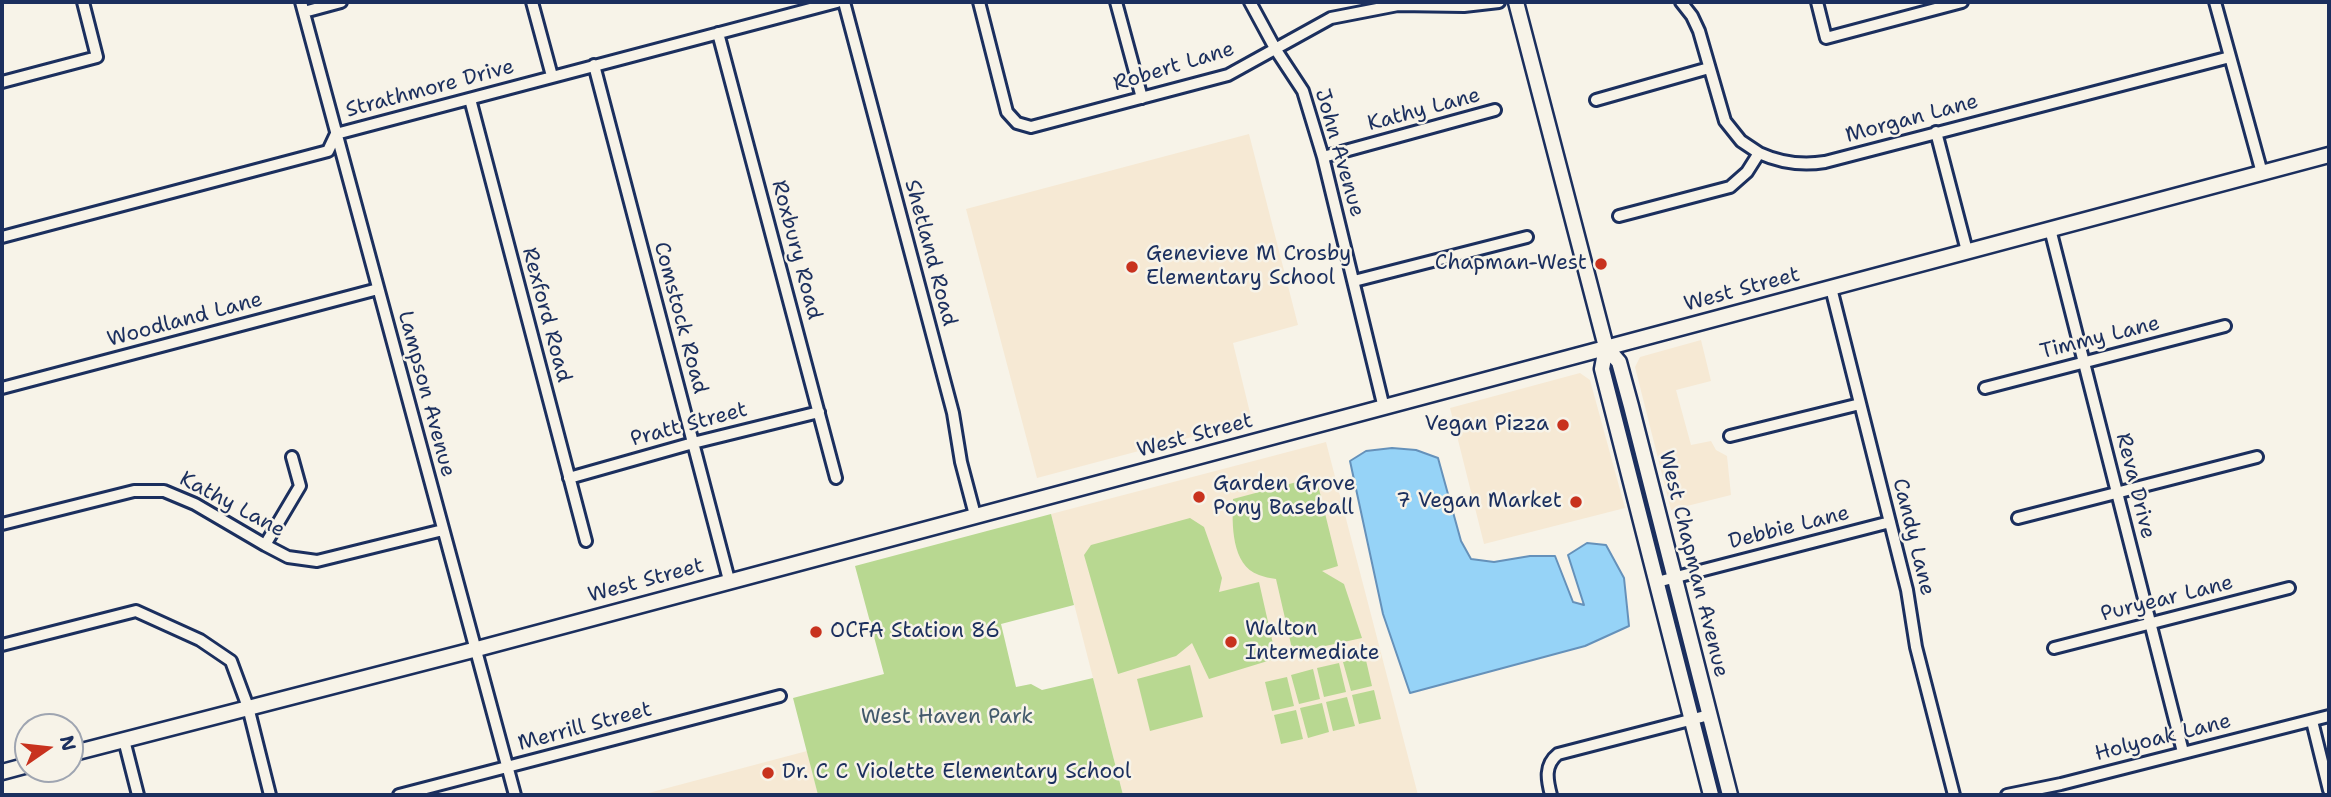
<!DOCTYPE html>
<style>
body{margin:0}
#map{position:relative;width:2331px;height:797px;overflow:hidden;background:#f7f3e8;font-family:"Shantell Sans",sans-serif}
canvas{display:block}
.frame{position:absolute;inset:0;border:4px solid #1b2f5e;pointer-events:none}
.north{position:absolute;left:14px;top:713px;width:70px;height:70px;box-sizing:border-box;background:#f7f3e8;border:2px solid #9fa5b1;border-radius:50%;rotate:76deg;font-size:19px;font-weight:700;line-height:28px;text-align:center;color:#1b2f5e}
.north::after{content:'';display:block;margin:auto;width:24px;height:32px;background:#c8321e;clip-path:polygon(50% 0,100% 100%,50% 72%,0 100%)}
</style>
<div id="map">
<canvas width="2331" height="797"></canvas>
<div class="frame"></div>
<div class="north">N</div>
</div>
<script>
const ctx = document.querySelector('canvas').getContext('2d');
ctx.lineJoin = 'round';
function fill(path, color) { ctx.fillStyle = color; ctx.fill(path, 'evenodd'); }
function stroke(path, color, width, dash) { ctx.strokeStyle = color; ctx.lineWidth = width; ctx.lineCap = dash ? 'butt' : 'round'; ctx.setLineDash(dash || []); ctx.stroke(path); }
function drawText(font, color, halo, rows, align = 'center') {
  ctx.font = font + ' "Shantell Sans",sans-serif'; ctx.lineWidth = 5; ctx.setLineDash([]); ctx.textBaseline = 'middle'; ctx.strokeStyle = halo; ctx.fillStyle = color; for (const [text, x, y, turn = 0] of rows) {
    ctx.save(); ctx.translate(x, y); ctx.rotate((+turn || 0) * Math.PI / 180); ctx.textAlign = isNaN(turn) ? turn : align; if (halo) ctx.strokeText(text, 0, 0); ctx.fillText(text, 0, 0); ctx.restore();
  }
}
fill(new Path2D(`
 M1249,134L1298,325L1233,343L1252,421L1037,478L966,209Z
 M1701,340L1711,381L1676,390L1691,445L1711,441L1716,450L1727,456L1731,495L1671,510L1635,367L1640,357Z
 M1580,373L1590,380L1625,508L1484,544L1450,408Z
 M1326,442L1418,795H1123L1051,514Z
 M807,751L818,795H641Z`), '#f6e9d4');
fill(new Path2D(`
 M1308,479L1318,485L1338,566L1322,571L1344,584L1362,638L1293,653L1276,579C1270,578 1264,577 1259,575C1231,565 1232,524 1233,499Z
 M1051,514L1074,605L1001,624L1016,687L1031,684L1042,690L1093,678L1123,795H818L793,698L884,674L855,566Z
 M1190,518L1204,527L1222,578L1219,592L1259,582L1275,653L1271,660L1209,679L1192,643L1176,656L1118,674L1084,555L1091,545Z
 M1365,656L1372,686L1351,691L1343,662Z
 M1339,663L1346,692L1324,697L1317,668Z
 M1190,665L1203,717L1150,731L1137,679Z
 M1313,669L1320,699L1299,704L1291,675Z
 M1287,677L1294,706L1272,711L1265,682Z
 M1374,690L1381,719L1359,724L1352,695Z
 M1347,697L1355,726L1333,731L1326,702Z
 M1322,703L1329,732L1308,738L1300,708Z
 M1296,710L1303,739L1281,744L1274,715Z`), '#b8d891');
const water = new Path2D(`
 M1392,448L1416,450L1438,458L1461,541L1471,559L1494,562L1530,556H1555L1573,602L1584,605L1568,555L1587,543L1606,545L1624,578L1629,626L1585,646L1410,693L1383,614L1350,461L1366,451Z`);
fill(water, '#96d3f7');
stroke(water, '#6591ba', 2);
const minor = new Path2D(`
 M301,2L515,795
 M532,2L552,76
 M844,2L953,413L961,462L975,515
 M979,2L1007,112L1017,123L1031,127L1228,75L1331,18L1398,5L1464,6L1499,2
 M1116,2L1142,98
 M1250,2L1276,50L1303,91L1323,157L1384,408
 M1681,2L1692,16L1699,31L1725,121L1741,141L1759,153
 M1817,2L1826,38L1962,2
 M2215,2L2262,173
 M304,12L341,2
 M718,33L836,478
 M594,65L729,580
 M2,82L97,57L83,2
 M470,99L586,541
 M1596,100L1709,68
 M1936,132L1967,251
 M1323,157L1495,110
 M1619,216L1730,187L1747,172L1759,153C1781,163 1801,166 1825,162L2230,57
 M2050,229L2183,752
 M2,237L328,151L336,134L837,2
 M1354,281L1527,237
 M1831,288L1907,590L1916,647L1954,795
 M2,388L378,289
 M1985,388L2225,326
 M1730,436L1860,404
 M569,478L693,443L819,412
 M2018,518L2257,457
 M2,524L134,491H164L195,504L265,545L288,557L317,561L443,530
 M265,545L300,486L292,457
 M1657,582L1890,522
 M2,645L136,611L200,640L231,661L248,707L270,795
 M2054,648L2289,588
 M2312,721L2329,790
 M124,740L138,795
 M399,795L780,696
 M1551,795C1547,780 1544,765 1558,754L1709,715
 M2007,795L2061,784L2329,716`);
const major = new Path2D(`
 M1516,2L1606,347L1619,362L1631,406L1730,795
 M1606,347L1602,369L1711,795
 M70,754L477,649L2329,155
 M2,772L28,765`);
stroke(minor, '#1b2f5e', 16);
stroke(major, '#1b2f5e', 19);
stroke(minor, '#f7f3e8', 10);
stroke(major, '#f7f3e8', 14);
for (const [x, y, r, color] of [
 [1601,264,7,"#c8321e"],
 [1132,267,7,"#c8321e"],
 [1563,425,7,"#c8321e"],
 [1199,497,7,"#c8321e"],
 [1576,502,7,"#c8321e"],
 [816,632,7,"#c8321e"],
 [1231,642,7,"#c8321e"],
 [768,773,7,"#c8321e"]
]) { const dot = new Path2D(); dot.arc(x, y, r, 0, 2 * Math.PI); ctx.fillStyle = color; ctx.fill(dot); stroke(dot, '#f7f3e8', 2.5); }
drawText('21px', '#1b2f5e', '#f7f3e8', [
 ["Robert Lane",1174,67,-17],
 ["Strathmore Drive",430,89,-15],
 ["Kathy Lane",1424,110,-15],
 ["Morgan Lane",1912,119,-15],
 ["John Avenue",1339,153,74],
 ["Roxbury Road",796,250,75],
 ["Shetland Road",930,253,75],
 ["West Street",1742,290,-15],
 ["Rexford Road",546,315,75],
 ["Comstock Road",680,318,75],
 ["Woodland Lane",185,320,-15],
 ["Timmy Lane",2100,338,-14],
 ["Lampson Avenue",426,394,75],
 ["Pratt Street",689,425,-15],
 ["West Street",1195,436,-15],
 ["Reva Drive",2135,486,76],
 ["Kathy Lane",232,505,28],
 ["Debbie Lane",1789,528,-14],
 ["Candy Lane",1913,537,76],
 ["West Chapman Avenue",1693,564,76],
 ["West Street",646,581,-15],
 ["Puryear Lane",2167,599,-14],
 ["Merrill Street",585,727,-15],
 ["Holyoak Lane",2163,738,-14]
]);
drawText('21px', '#1b2f5e', '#f7f3e8', [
 ["Genevieve M Crosby",1146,255],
 ["Elementary School",1146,279],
 ["Chapman-West",1587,264,"right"],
 ["Vegan Pizza",1549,425,"right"],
 ["Garden Grove",1213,485],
 ["Pony Baseball",1213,509],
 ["7 Vegan Market",1562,502,"right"],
 ["Walton",1245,630],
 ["Intermediate",1245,654],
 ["OCFA Station 86",830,632],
 ["Dr. C C Violette Elementary School",782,773]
], 'left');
drawText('21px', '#42596b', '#f7f3e8', [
 ["West Haven Park",947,718]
]);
</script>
